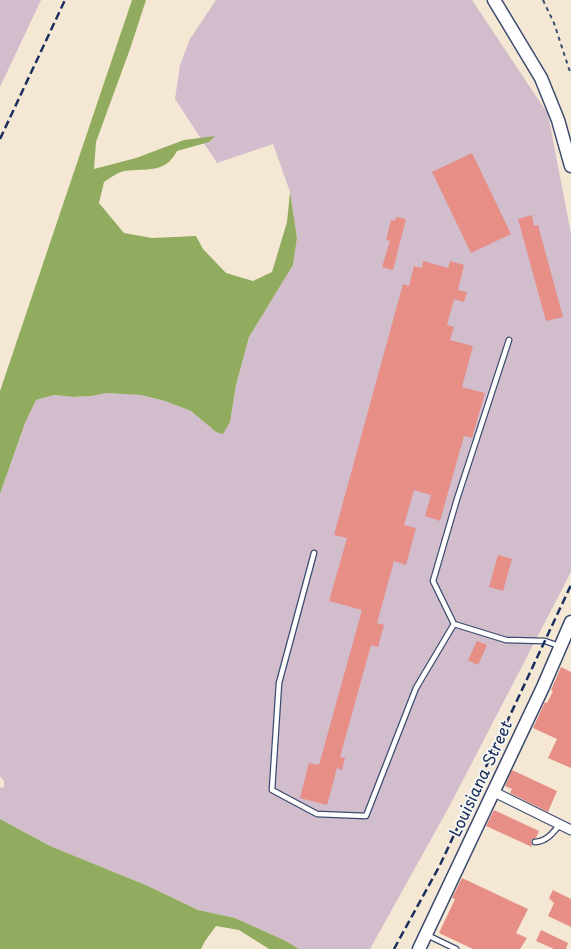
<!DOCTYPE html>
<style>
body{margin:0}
canvas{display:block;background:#f4e8d5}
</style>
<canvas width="571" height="949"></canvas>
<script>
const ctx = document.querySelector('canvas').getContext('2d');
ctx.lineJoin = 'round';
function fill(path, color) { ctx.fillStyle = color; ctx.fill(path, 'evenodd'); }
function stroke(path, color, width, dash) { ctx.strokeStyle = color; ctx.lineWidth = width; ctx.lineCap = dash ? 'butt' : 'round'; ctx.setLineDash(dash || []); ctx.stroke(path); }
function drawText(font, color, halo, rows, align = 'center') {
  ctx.font = font + ' "Playpen Sans",sans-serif'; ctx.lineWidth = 4; ctx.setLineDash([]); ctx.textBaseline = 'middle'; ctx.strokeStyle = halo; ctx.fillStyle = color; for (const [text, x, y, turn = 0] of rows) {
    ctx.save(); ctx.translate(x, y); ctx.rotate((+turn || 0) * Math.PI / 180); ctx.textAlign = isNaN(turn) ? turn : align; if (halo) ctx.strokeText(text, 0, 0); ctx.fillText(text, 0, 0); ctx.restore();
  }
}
fill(new Path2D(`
 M0,0H41L0,87Z
 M216,0H472L548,114L571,234V572L449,807L370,949H299L286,941L235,918L198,910L148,886L50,846L0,819V787L4,788V781L0,776V494L25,423L36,400L54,395L73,397L91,396L107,393L141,395L165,401L191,411L216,432L230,422L236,385L249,337L293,265L297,238L290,192L273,144L217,163L175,99L180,65L190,39Z`), '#d1bdcc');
fill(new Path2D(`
 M132,0H146L130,49L96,142L94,169L136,158L184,140L215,136L209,142L177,151C165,174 147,168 125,171C118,172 110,178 104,182L99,203L124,233L152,238L196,236L203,249L226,273L253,281L272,272L287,222L290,192L297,238L293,265L249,337L236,385L230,422L223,434L216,432L191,411L165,401L141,395L107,393L91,396L73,397L54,395L36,400L25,423L0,494V391Z
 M0,819L50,846L148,886L198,910L235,918L286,941L299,949H269L239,930L216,926L205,941L201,949H0Z`), '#92ac5f');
fill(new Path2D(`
 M472,153L511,234L471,253L432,172Z
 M532,215L534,226L538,225L563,317L546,321L518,219Z
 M396,217L406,219L393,270L382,267L390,241L386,240L391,220L395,221Z
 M423,261L448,268L450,261L464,265L458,290L467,292L464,302L454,299L447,325L454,327L450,340L473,346L462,387L485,393L472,438L464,436L440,521L425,516L431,495L414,490L404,525L416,528L406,565L394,561L377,623L384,625L378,647L371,645L340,757L345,758L342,770L337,768L327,805L300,798L309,763L319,765L362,610L329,601L347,538L334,535L403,284L409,286L414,266L422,268Z
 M498,555L512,559L503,591L489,587Z
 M477,641L487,645L478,665L468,660Z
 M561,667L571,672V768L548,758L557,739L533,728L545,702L547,703L553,691L551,690Z
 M512,770L557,791L548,812L510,793L512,789L505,786Z
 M494,810L539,831L536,838L531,840L532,847L486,826Z
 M462,878L528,909L516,933L527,938L520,949H473L439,933L455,899L452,898Z
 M553,890L571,899V927L548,916L554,903L549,898Z
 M541,930L568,943L566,949H554L536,941Z`), '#e78e87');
const lane = new Path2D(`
 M314,553L279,683L272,790L317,814L366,816L416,688L454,624L506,640L545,641L559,646
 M454,624L433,581L457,499L509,340
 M535,842C547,841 553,833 560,824
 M427,935L456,949`);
const street = new Path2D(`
 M494,792L571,830`);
const secondary = new Path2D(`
 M494,0L541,78L558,120L571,166
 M419,949L543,687L571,622`);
stroke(lane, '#3c4b70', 7);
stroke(street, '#3c4b70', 11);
stroke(secondary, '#3c4b70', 15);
stroke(new Path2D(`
 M543,0L554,23L571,75`), '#3c4b70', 2, [4, 4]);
stroke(lane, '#fff', 4.5);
stroke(street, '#fff', 9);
stroke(secondary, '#fff', 12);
stroke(new Path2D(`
 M0,139L65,0
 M394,949L440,865L571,585`), '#1b2f5e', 2.5, [8, 4]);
drawText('16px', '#1b2f5e', '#f6f6f2', [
 ["Louisiana Street",482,779,-65]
]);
</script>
